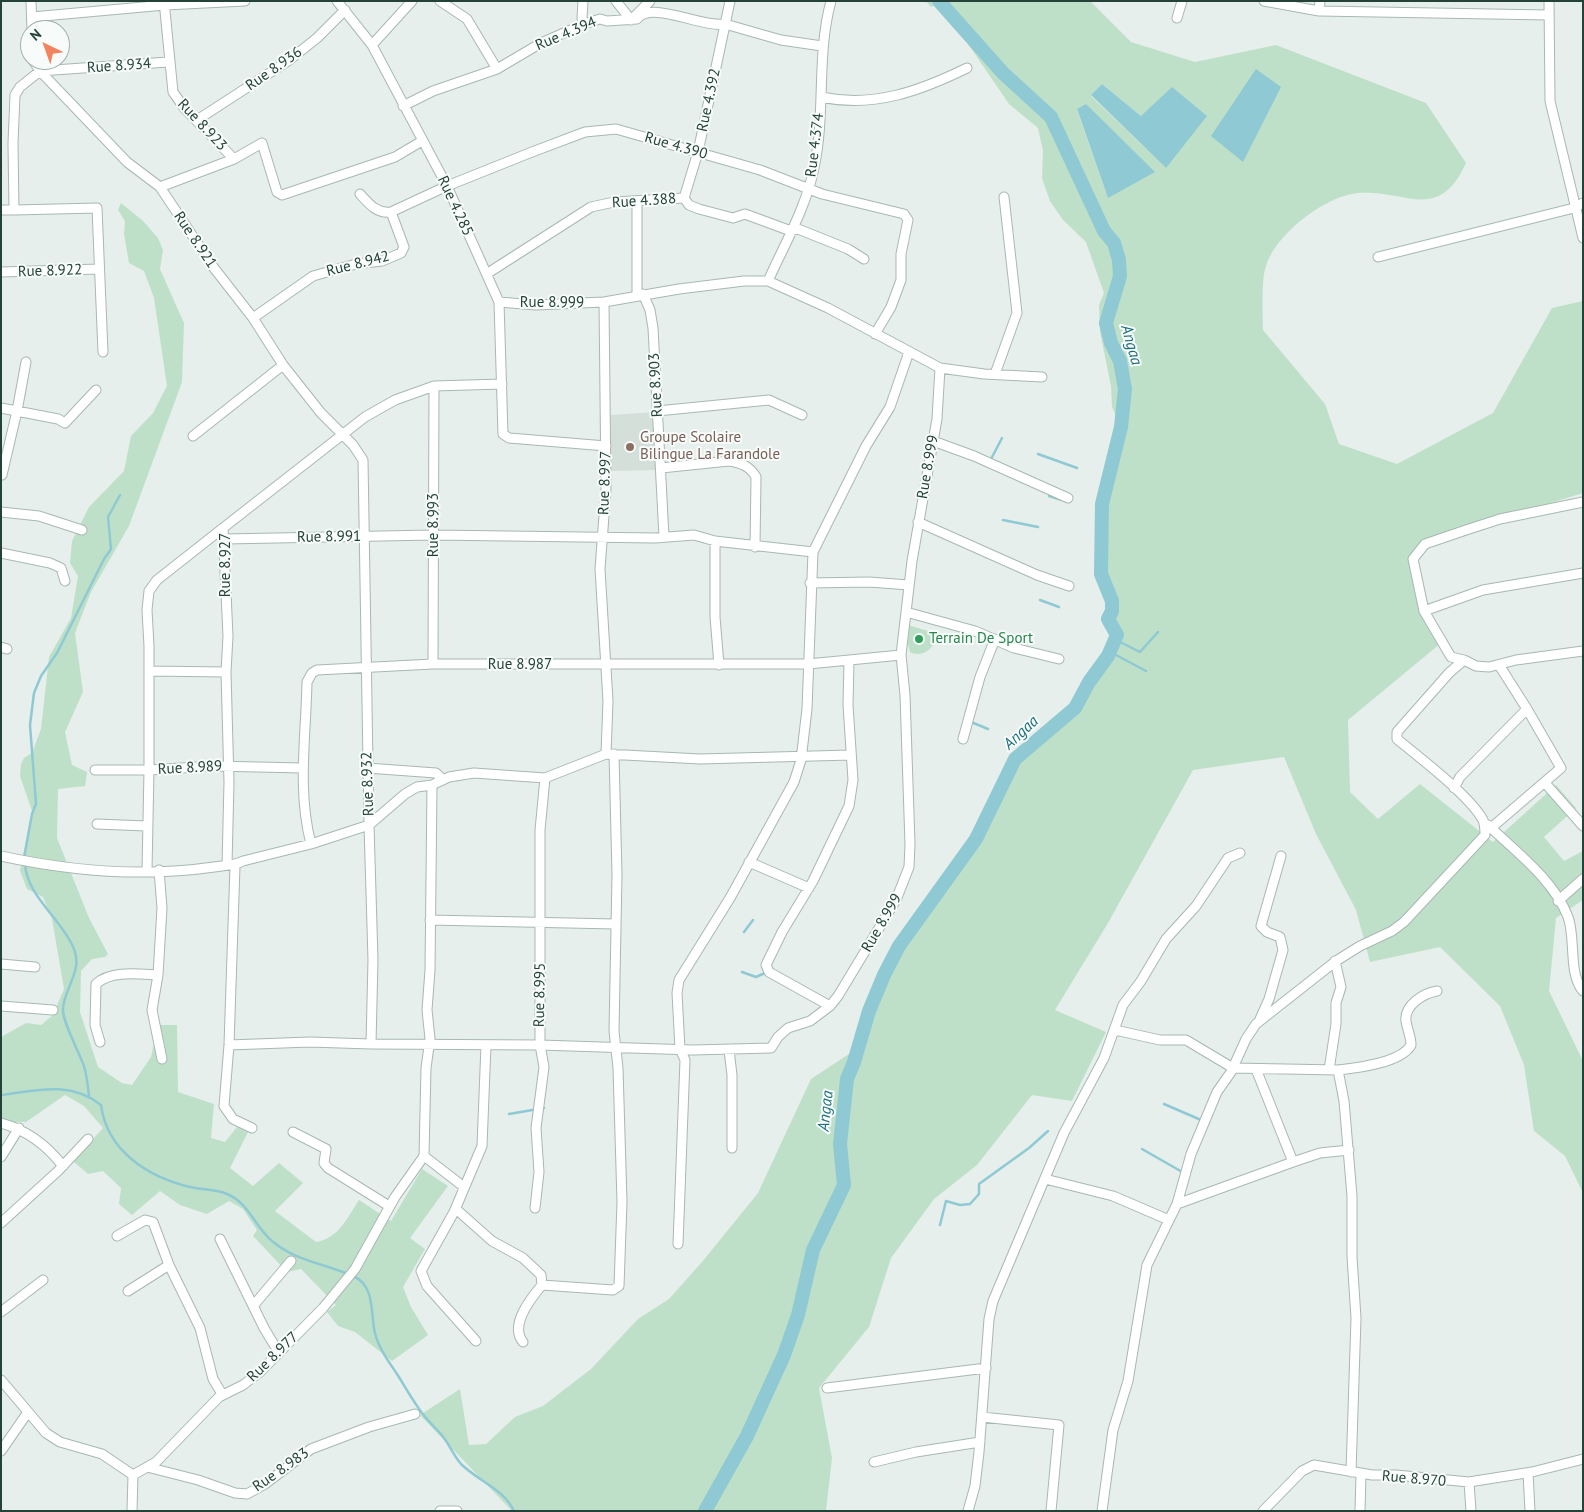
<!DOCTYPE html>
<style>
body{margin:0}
#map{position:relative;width:1584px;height:1512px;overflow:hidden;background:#e6efeb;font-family:"PT Sans",sans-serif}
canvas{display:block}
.frame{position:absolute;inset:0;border:2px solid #24423a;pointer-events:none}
.north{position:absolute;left:20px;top:20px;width:50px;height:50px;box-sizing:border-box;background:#f7fbf9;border:1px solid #a3b1ad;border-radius:50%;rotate:318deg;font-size:14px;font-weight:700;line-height:20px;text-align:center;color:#24423a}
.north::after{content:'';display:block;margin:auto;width:18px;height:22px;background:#f4845f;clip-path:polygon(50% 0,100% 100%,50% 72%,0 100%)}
</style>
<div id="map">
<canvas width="1584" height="1512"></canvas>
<div class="frame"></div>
<div class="north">N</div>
</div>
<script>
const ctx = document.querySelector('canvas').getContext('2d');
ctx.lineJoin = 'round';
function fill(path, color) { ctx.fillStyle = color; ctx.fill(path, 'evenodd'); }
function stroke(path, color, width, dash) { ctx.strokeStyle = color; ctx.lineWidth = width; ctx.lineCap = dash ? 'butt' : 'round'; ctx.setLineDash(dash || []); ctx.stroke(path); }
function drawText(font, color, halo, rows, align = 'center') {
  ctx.font = font + ' "PT Sans",sans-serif'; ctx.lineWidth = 4; ctx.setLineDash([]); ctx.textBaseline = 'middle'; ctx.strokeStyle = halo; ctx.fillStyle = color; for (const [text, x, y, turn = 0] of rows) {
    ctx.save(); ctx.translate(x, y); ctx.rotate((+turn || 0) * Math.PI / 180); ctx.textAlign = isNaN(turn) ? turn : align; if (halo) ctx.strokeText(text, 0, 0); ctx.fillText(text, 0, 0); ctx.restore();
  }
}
fill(new Path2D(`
 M655,412L660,470L611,471V415Z`), '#d4dfda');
fill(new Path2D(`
 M926,1H1090L1131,42L1195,62L1276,45L1426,103L1466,163C1438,224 1406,189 1358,193C1325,196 1276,234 1266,266C1261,279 1263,315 1263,330L1325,404L1339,444L1397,464L1493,413L1552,308L1583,301V493L1451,534L1409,561L1441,643L1348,720L1350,792L1378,819L1420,784L1493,842L1556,785L1576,808L1544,837L1564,861L1583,851V900L1556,918L1549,991L1583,1061V1193L1565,1156L1534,1131L1524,1065L1500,1006L1440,947L1370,962L1356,910L1316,834L1284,757L1193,770L1108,923L1055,1010L1106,1032L1072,1101L1032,1095L977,1165L934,1199L891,1258L869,1327L819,1388L832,1458L826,1511H512L420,1415L460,1389L469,1445L486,1444L515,1417L543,1406L591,1369L638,1319L669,1299L702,1262L758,1193L811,1079L858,1048L869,1011L899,946L976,839L1015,759L1075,708L1089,682L1108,656L1117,635L1108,619L1112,611V599L1101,574L1100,558L1102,504L1121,427L1112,407L1111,386L1100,332L1099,305L1104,293L1086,242L1063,220L1050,201L1042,178L1043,151L1038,128L1009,104L940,3L931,7ZM1102,84L1141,116L1166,168L1091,96ZM1086,104L1108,198L1077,110Z
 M121,203L143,221L158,238L163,250L160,269L184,323L182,382L129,526L91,592L75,633L83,692L65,732L72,765L87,772L85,786L58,789L57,838L89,918L108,954L105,957L92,959L81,971L80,1012L98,1067L122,1083L132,1085L151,1057L158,1025H177L178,1092L214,1104L211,1138L225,1142L237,1127L248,1132L230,1168L253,1186L279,1163L303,1183L275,1211L316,1242C338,1239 348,1217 359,1200L391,1221L422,1169L448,1186L410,1238L425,1249L403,1287L411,1307L428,1335L392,1361L355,1332L338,1326L327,1312L336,1305L301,1269L287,1272L253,1236L257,1230L243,1209L229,1201L207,1214L180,1205L160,1191L132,1215L119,1204L121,1188L103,1171L88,1174L73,1161L103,1128L84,1106L65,1095L26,1122H1V1037L26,1023L41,1025L53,1015L64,989L52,919L43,897L27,889L20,871L32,811L20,776L21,764L24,758L32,753L41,729L49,657L71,618L78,576L70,563L72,541L89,507L124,471L131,436L153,413L167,386L154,298L144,271L129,263L124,234L125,221L118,210Z
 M908,625L931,632L934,643C930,652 919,657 910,652L907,641Z`), '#bfe0c8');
fill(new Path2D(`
 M1256,69L1281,87L1243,162L1211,136Z
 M1102,84L1141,116L1172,87L1207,116L1166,168L1091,95Z
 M1086,104L1155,172L1108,198L1077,109Z`), '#8ec9d4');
stroke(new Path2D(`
 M1038,454L1077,468
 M990,461L1002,438
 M1049,496L1062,500
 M1003,520L1038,527
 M1040,600L1059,607
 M1122,643L1140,652L1158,632
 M1116,655L1146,671
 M971,722L988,729
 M24,858L32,814L36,804L30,725L34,693L41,676L57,653L104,559L111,549L108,517L120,495
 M25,864C27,897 62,919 74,949C83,971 64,988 63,1009C62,1021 79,1052 84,1066C87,1076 88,1087 89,1096
 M744,932L753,920
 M742,972L756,977L765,973
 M1,1095C38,1090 70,1081 101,1105C107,1151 148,1177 190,1187C202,1190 216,1189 227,1194C249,1203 255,1227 272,1241C294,1260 321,1263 348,1274
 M1164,1104L1201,1120
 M509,1114L544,1108
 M1142,1149L1184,1173
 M940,1225L946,1201L960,1205L970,1204L979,1194V1184L1029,1148L1048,1131
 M353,1276C376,1286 370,1314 375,1333C378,1347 389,1362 397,1374C406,1388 415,1405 426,1418C432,1425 439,1431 444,1438C450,1446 454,1456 461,1464C478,1481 504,1489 514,1511`), '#8ec9d4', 2.5);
stroke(new Path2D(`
 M705,1511L747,1436L784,1355L798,1315L813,1250L844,1185L840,1144L847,1079L854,1062L869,1011L884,975L899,946L976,839L1015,759L1075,708L1089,682L1108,656L1117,635L1108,619L1112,611V601L1101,574L1102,504L1121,427L1125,389L1120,361L1111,343L1106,323L1120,276L1119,260L1114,243L1104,231L1051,117L1003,73L939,1`), '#8ec9d4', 14);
const minor = new Path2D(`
 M31,1L32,30
 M164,1L173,92L185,109L234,159
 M337,1L372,45L447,186L499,302L503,434L509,438L606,446
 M440,1L467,19L497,69
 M583,1L582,18L584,24
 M616,1L631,20L650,1
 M1264,1L1319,11
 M1320,1L1319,11L1549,15
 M1549,1L1550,101L1583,238
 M32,17L165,5L245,1
 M1177,18L1182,1
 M372,45L412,1
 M821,97C874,108 920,91 967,68
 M403,106L433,91L497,69L541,43L584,24L600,19L607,21L637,19C651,0 702,28 725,24L781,40L822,46
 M197,120L288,61L317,38L345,10
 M160,187L234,159L262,143L277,192L282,195L395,157L422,141
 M360,194C369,204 377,214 391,212
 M684,198L698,152L730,1
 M637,201V295
 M1,210H14L13,143L15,95L20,87L40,71L168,62
 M14,210L97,208L103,352
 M1378,257L1574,208L1583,203
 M1,272L99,269
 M488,273L591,207L614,202L684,198L689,205L699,209L733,218L745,214L791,231L798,229L848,249L864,259
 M768,281C784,245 806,208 814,168C826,113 816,56 831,1
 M643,294L650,310L653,328L664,537
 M499,302L536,305L604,302L679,289L744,281H768L828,308L940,368L937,419L912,561L901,655L905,695L910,844L909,867L896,900L838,996L830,1006L810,1021L788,1028L778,1037L771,1048L693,1050L540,1045L544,1067L536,1128L539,1172L535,1208
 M604,302L606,489L600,569L608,701L606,754
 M253,318L313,276L356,264L382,261L401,253L404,247L391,212L447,186L532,152L585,132L616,129L760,170L822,194L904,214L908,220L901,254V280L891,307L875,334
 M940,368L984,374L1042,377
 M995,374L1017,313L1004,197
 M1,408L58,419L65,423L96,390
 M657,411L769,400L802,415
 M193,436L283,365
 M933,441L974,456L1068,498
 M661,468L729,461C741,463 750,466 756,477L755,547
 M2,475L17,411L26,362
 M1,512L39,516L82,530
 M918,522L1037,575L1069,586
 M224,539L434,535L655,538L694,535L715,541L813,552L807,709L801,760L794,782L730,898L679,980L677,993L680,1049L685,1060L678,1244
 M715,541V617L719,665
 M813,552L866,446L890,407L909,352
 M1,553L50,563L61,568L65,581
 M810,583L869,582L909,585
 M1424,611L1483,590L1583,573
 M906,612L975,631L1014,648L1059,659
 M1,647L7,649
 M1464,660L1451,657L1424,611L1413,559L1425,544L1466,530L1500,519L1583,502
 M433,664L434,386
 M1499,665L1527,709
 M150,671L226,672
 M963,739L980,677L995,639
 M367,768L436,773L443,780
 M95,770H149V646L147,610L149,591L157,580L223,528
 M474,773L545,778L540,830V1045L371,1044L373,960L369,825L405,794L417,787L432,785L449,777Z
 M545,778L606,754L700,759L851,755
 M1545,783L1583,826
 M1454,788L1460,777L1527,709L1561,768L1491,828
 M97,824L146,826
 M1488,825C1516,852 1554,880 1568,917C1576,938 1568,974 1583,991
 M311,844C297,790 306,737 307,682L312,673L317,670L433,664H808L901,655
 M1,856C70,871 145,877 214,867C224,865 234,866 243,861L311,844L369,825L363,460L353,445L321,413L283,365L253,318L214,268L160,187L127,162L40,71L33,60
 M749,862L809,888
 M227,865L229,782L226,672L228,636L223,528L365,417L395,400L434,386L502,384
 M235,866L229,1045L224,1106L233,1119L252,1128
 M159,870L162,908L158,975L152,1010L162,1059
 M147,871L149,770L213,766L302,768
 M1558,901L1583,879
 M430,920L615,924
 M1,964L35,967
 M1,1006L53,1010
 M830,1006L769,972L766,965L782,932L813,881L849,806L853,780L848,705L849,661
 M1260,1019L1269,999L1283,950L1280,937L1267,932L1261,926L1281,856
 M1115,1030L1160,1040H1186L1233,1068L1338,1070L1344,1101L1352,1196V1257L1356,1318L1351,1472
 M100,1042L95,1025L96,984C111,970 138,974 158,975
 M229,1045L310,1042L371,1044
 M729,1050L732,1075V1148
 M1256,1069L1293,1162L1320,1153L1349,1150
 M1329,1070L1336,1024V1003L1341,987L1335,961
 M1338,1070C1357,1068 1401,1063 1411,1045C1411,1036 1407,1029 1406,1021C1404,1005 1424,993 1437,991
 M1,1123C27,1130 46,1144 63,1166
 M293,1132L326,1149L324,1163L328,1168L389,1206
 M424,1156L464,1187
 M1,1157L19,1128
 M1045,1179L1113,1196L1169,1220
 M1177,1204L1293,1162
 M456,1209L492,1241L523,1258L541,1275L542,1285C531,1298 509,1325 523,1342
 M1,1223L58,1171L88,1139
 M117,1236L145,1220L153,1222L169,1265L200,1328L213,1379L222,1394
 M220,1239L264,1328L279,1353
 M542,1285L613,1290L619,1286L622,1202L618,1068L614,1031L617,875L614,754
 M128,1291L169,1265
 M253,1306L291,1261
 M1,1312L43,1280
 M476,1341L427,1286L421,1271L454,1212L482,1146L486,1045
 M1,1380L46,1433L60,1442L102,1454L133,1475
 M827,1388L986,1368
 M982,1417L1059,1425L1051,1511
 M1,1451L28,1412
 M874,1462L916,1452L980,1442
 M147,1467L198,1480L235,1493L247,1494L265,1484L311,1449L369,1427L415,1414
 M1528,1473L1530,1511
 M1469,1482L1471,1511
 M132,1511L133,1475L156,1462L219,1397L243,1385L260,1372L323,1308L355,1269L395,1197L424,1156L426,1068L430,1039L427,1010L430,970L432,785
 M440,1511H457
 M968,1511L975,1486L979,1452L989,1319L993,1301L1064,1133L1104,1058L1123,1005L1141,981L1166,939L1196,906L1228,858L1240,853
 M1102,1511L1113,1430L1128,1381L1147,1265L1177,1204L1191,1154L1217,1092L1231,1072L1246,1039L1256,1024L1336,961L1360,946L1392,931L1404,922L1485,835C1485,830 1485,825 1483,820C1469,795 1420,758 1397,739V732L1449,673L1464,660L1476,666L1489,667L1516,660L1583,651
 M1263,1511L1302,1471L1314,1465L1372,1475H1396L1469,1482L1532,1472L1583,1459
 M1360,1511L1361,1474`);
stroke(minor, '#a8b8b2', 11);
stroke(minor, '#fff', 9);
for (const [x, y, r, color] of [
 [630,447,5,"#8d6e63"],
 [919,639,5,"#2e9e5b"]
]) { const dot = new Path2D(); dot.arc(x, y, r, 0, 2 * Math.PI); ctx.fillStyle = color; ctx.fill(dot); stroke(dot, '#f7fbf9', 2); }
drawText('15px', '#24423a', '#f7fbf9', [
 ["Rue 4.394",566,34,-23],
 ["Rue 8.934",119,66,-4],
 ["Rue 8.936",274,69,-35],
 ["Rue 4.392",709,100,-78],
 ["Rue 8.923",202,125,47],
 ["Rue 4.374",815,145,-83],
 ["Rue 4.390",676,146,16],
 ["Rue 4.388",644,201,-4],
 ["Rue 4.285",455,206,65],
 ["Rue 8.921",195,240,56],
 ["Rue 8.942",358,264,-14],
 ["Rue 8.922",50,271,-2],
 ["Rue 8.999",552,303],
 ["Rue 8.903",656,385,-93],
 ["Rue 8.999",928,467,-80],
 ["Rue 8.997",605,483,-88],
 ["Rue 8.993",434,525,-90],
 ["Rue 8.991",329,537,-1],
 ["Rue 8.927",226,565,-90],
 ["Rue 8.987",520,665],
 ["Rue 8.989",190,768,-3],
 ["Rue 8.932",368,784,-92],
 ["Rue 8.999",882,923,-60],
 ["Rue 8.995",540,995,-89],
 ["Rue 8.977",273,1357,-44],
 ["Rue 8.983",281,1470,-35],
 ["Rue 8.970",1414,1479,5]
]);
drawText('15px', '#785e54', '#f7fbf9', [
 ["Groupe Scolaire",640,438],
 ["Bilingue La Farandole",640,455]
], 'left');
drawText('15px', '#27864d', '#f7fbf9', [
 ["Terrain De Sport",929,639]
], 'left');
drawText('italic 16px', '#1c6f80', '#f7fbf9', [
 ["Angaa",1131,345,74],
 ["Angaa",1021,733,-43],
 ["Angaa",826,1111,-84]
]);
</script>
